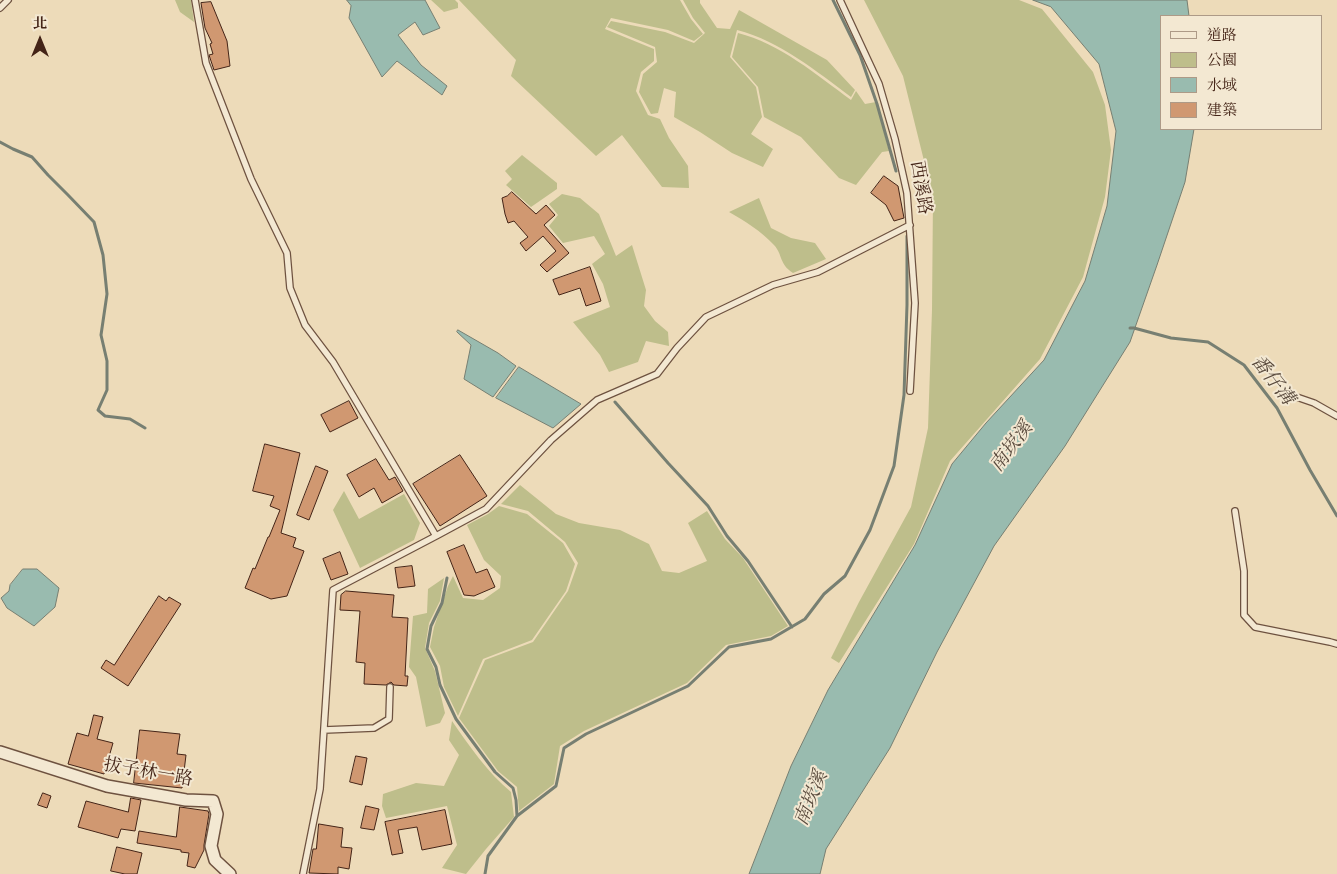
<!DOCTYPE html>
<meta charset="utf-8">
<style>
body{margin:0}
#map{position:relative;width:1337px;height:874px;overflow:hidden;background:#eddbb9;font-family:Vollkorn,"Noto Serif TC",serif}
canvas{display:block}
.legend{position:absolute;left:1160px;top:15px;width:162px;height:115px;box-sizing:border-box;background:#f3e8d2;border:1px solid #ad9a87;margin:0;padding:6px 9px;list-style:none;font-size:15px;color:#442417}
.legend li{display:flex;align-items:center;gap:10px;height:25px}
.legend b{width:25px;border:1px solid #ad9a87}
.north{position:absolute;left:15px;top:15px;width:50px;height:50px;-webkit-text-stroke:4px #f3e8d2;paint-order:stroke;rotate:0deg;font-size:14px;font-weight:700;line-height:20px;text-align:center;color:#442417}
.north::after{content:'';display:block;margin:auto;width:18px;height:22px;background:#442417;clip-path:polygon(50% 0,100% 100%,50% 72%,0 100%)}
</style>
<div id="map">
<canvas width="1337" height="874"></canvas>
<ul class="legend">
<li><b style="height:6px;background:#f3e8d2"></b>道路</li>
<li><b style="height:14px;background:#bebe8b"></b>公園</li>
<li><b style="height:14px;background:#99bbaf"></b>水域</li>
<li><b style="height:14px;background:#d09871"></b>建築</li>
</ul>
<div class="north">北</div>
</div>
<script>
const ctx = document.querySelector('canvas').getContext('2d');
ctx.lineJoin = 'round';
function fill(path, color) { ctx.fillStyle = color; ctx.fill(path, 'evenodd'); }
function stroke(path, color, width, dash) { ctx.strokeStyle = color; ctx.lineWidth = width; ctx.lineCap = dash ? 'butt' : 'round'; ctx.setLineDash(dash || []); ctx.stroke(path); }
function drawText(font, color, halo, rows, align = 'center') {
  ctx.font = font + ' Vollkorn,"Noto Serif TC",serif'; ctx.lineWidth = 4; ctx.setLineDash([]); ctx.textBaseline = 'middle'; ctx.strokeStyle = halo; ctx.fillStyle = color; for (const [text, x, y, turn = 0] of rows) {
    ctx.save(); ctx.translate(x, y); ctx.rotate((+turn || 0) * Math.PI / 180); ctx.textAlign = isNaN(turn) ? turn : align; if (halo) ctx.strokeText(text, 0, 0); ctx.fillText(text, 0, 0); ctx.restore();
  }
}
fill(new Path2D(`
 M175,0H191L194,22L180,12Z
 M431,0H455L458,3V8L444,12Z
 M459,0H680L691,19L703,34L694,41L668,30L611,18L605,29L654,49V61L641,72L636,91L648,115L660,119L669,138L688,166L689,188L662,187L622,135L596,156L511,76L516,60Z
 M683,0H700V3L717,28L730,29L739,10L827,60L855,90L851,97C816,71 780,41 737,30L730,57L756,87L762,117L751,134L773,149L763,167L732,153L700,132L674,117L676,92L664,88L658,113L651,114L639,92L643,74L657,62L655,47L607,27L611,21L665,32L694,43L705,33L693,18Z
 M864,0H1019L1042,9L1093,72L1105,105L1111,150L1105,197L1083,277L1040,359L950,461L914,544L839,663L831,658L859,602L911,507L928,428L932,310L933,197L903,76Z
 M738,33C779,43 817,75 851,100L856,91L865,104L876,102L889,151L882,152L856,185L839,178L801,137L764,117L758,87L732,57Z
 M522,155L557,183V189L531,207L506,185L512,179L505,171Z
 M562,194L580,198L599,214L616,256L632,245L646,290L644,306L655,321L668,332L669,346L646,341L638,362L609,372L600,355L573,322L610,307L603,284L592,264L605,254L594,236L563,243L549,226L558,215L549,204Z
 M759,198L771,228L791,238L815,243L826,259L793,273C779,264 783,255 774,245C761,231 745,221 729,212Z
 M520,485L556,514L579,523L620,530L649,544L662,571L679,573L707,561L688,523L707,511L725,539L743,558L788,626L771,636L726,645L687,683L584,731L560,746L554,784L519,811L517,787L498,771L459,718L485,660L533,642L568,591L578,563L565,542L528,511L501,504Z
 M344,491L359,519L404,494L420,523L414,540L360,568L333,510Z
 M499,506L527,514L563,543L575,564L566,591L532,640L483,659L458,716L444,687L440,666L430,647L434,627L448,586L453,576L463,598L483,600L500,588L501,576L484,560L467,525L488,514Z
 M444,578L440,601L429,623L425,648L435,671L445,713L440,723L426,727L416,677L409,667L413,616L427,613L428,589Z
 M452,721C470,747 487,772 511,792L514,817L486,849L466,874L442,868L457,845L447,806L386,818L382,806L383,794L416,783L444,786L459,755L449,740Z`), '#bebe8b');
const water = new Path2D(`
 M347,0H425L440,28L423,35L415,22L398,35L421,65L447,86L442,95L397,61L382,77L349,18L351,6Z
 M1033,0H1187L1189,16H1161V129H1194L1185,182L1157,265L1130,342L1065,446L994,546L937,652L890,748L826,849L820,874H749L791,766L828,690L915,545L952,464L986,423L1044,360L1085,281L1107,206L1116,131L1099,64L1051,7Z
 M458,330L498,353L516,366L493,397L464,379L471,345L457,332Z
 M519,367L581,404L553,428L496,398Z
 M23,569H37L59,588L55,607L34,626L7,608L1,598L9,591L10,585Z`);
fill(water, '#99bbaf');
stroke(water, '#777f72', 1);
stroke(new Path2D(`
 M833,0L860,55L877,104L896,171
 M0,142L13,149L32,157L48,175L68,195L94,222L103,255L107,294L101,335L107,361V390L98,410L105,416L130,419L145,428
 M1130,328H1134L1171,338L1208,342L1244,365L1277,408L1310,470L1337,516
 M615,402L668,463L708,506L727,536L748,561L792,627
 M447,578L442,603L431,626L427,649L436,667L440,685L456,719L495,772L513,788L516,800L517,816
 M485,874L488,856L517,816L556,786L564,748L586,734L688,686L729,647L771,639L805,619L824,594L845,576L870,530L894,466L904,395L907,305V236`), '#777f72', 3);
const building = new Path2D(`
 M211,2L227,41L230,66L214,70L209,55L213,54L210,44L212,43L205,28L201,3Z
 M884,176L898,186L904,218L894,221L886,205L871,193Z
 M512,192L536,214L546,205L555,215L544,225L569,253L547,272L540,265L556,251L543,236L526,251L520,243L528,237L514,221L508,223L505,214L502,198L507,196Z
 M590,267L601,301L586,306L580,288L559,295L553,280Z
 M349,401L358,418L330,432L321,415Z
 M265,444L300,453L281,533L296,538L293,547L304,551L287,596L271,599L245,588L253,568L255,569L268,537H269L280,510L270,506L274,496L253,491Z
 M460,455L487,496L440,526L413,484Z
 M376,459L389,480L395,477L403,491L382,503L374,488L359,497L347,475Z
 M316,466L328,471L309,520L297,515Z
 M464,545L476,573L487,569L495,587L474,596L464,595L447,552Z
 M340,552L348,574L331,580L323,559Z
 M412,566L415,586L398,588L395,568Z
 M346,591L394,595L392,617L408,618L405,676H408L407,686L394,685L391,682L386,685L364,684L365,663L356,662L360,611L340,610L341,595Z
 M159,596L166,601L169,597L181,604L128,686L101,668L106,660L114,665Z
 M94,715L103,717L97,739L113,743L104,774L68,764L77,733L88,736Z
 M140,730L180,734L177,754L186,755L182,788L134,783Z
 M356,756L367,758L362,785L350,782Z
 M43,793L51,796L47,808L38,805Z
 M131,798L141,800L135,831L121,829L118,838L78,827L86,801L128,812Z
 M366,806L379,809L374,830L361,828Z
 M180,807L208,811L209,814L204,845V850L195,868L187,866L189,853L181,852V850L137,843L139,831L176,837Z
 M445,810L452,844L422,850L417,827L398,830L403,853L392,855L385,822Z
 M319,824L343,828L341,847L352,848L349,869L338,867V874L309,873L313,849H316Z
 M117,847L142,853L137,874H125L111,871Z`);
fill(building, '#d09871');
stroke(building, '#442417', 1);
const service = new Path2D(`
 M195,0L206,63L251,179L287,253L290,288L305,325L333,362L436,536L333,590L320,789L303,874
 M840,0L879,84L895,139L907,193L915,303L910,391
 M0,8L8,0
 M1285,393L1314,403L1337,416
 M1235,511L1244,571V615L1255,627L1330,642L1337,644
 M436,536L486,509L551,440L597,400L657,374L677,348L706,317L773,285L818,272L910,225
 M324,730L374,728L389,719L390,687`);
const minor = new Path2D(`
 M0,752L107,786L186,800L213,801L217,814L211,846L215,860L230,874`);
stroke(service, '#6e5240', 8);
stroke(minor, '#6e5240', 14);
stroke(service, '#f3e8d2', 5.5);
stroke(minor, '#f3e8d2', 11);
drawText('18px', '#442417', '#f3e8d2', [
 ["西溪路",919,188,81],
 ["拔子林一路",148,774,10]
]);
drawText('italic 19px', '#594a3d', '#f3e8d2', [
 ["番仔溝",1271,381,52],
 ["南崁溪",1013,448,-53],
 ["南崁溪",813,799,-68]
]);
</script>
